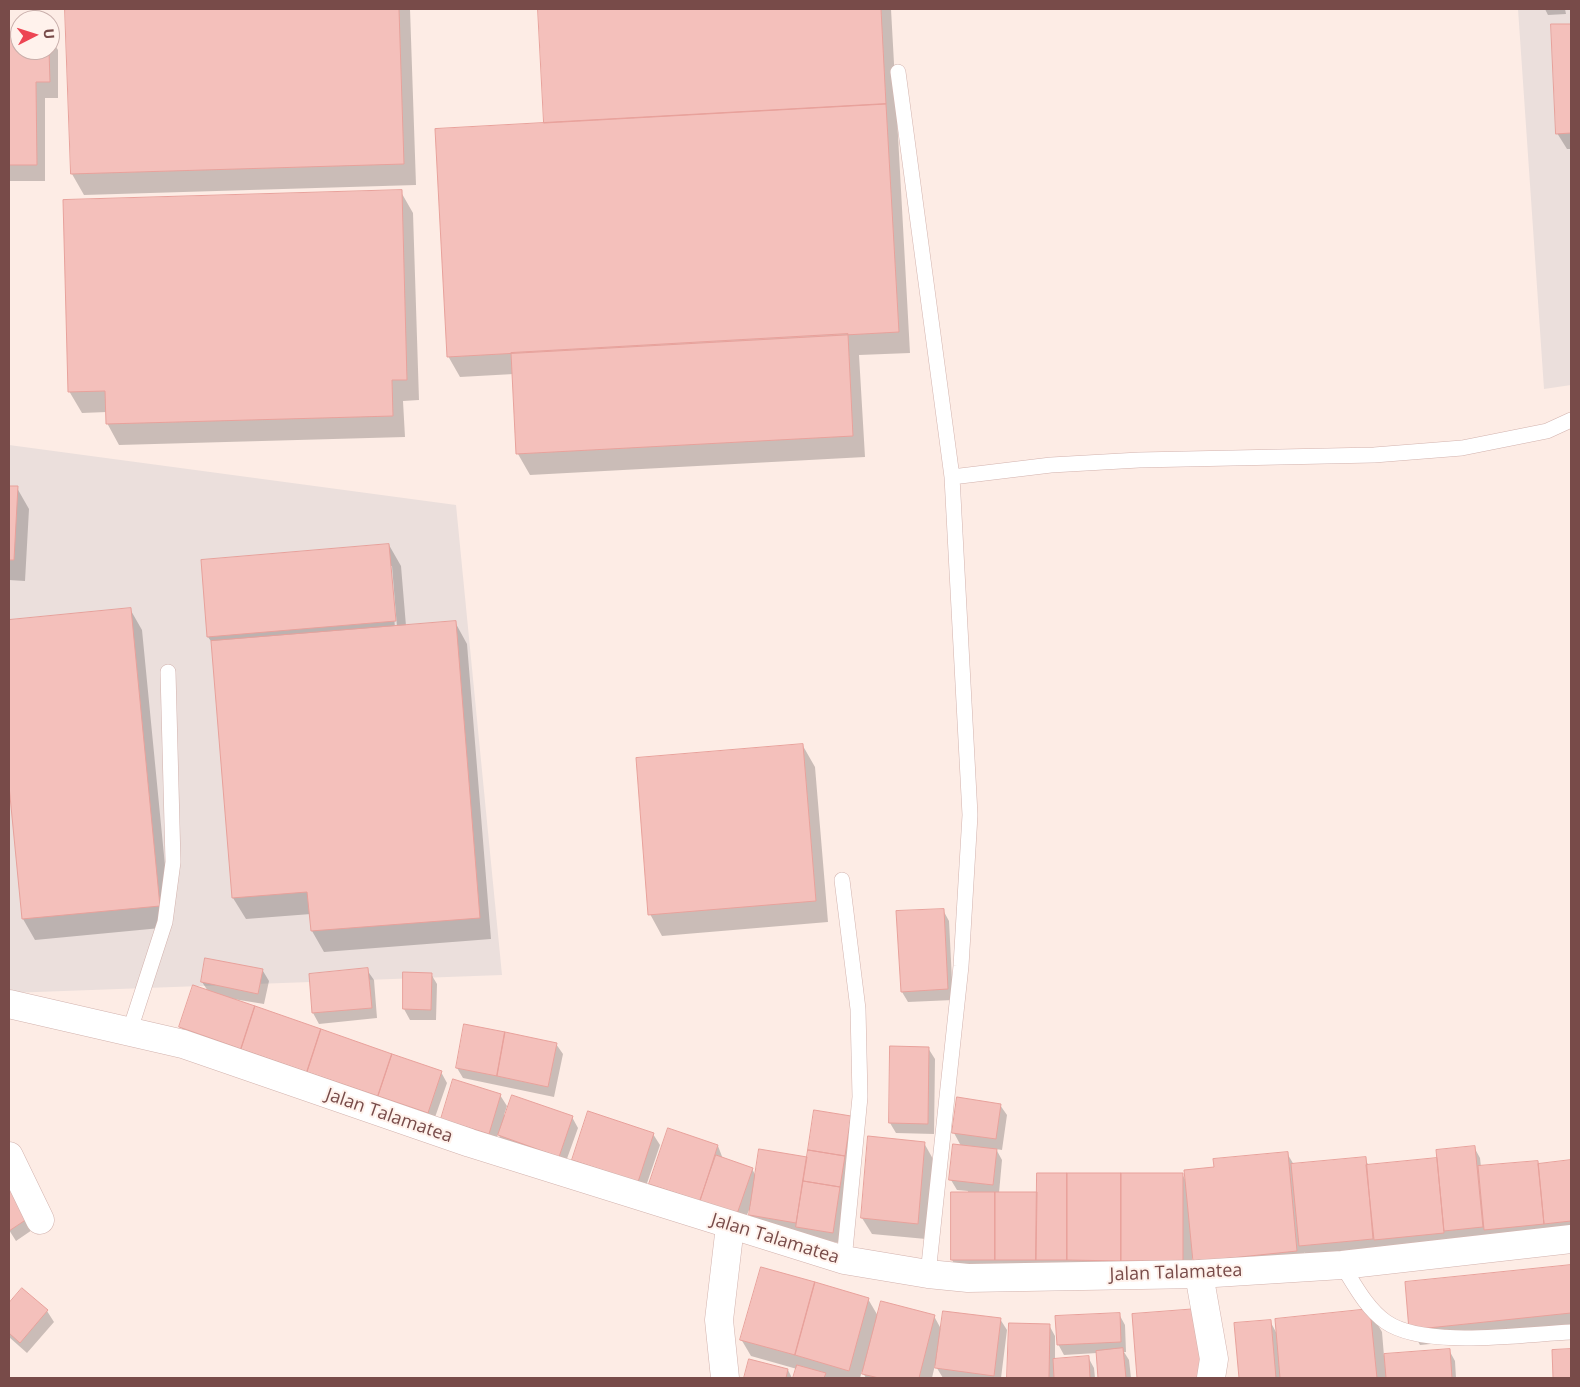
<!DOCTYPE html>
<style>
body{margin:0}
#map{position:relative;width:1580px;height:1387px;overflow:hidden;background:#fdece5;font-family:"Open Sans",sans-serif}
canvas{display:block}
.frame{position:absolute;inset:0;border:10px solid #784b49;pointer-events:none}
.north{position:absolute;left:10px;top:10px;width:50px;height:50px;box-sizing:border-box;background:#fff2ec;border:1px solid #c9afab;border-radius:50%;rotate:85deg;font-size:14px;font-weight:700;line-height:20px;text-align:center;color:#784b49}
.north::after{content:'';display:block;margin:auto;width:18px;height:22px;background:#ed4553;clip-path:polygon(50% 0,100% 100%,50% 72%,0 100%)}
</style>
<div id="map">
<canvas width="1580" height="1387"></canvas>
<div class="frame"></div>
<div class="north">U</div>
</div>
<script>
const ctx = document.querySelector('canvas').getContext('2d');
ctx.lineJoin = 'round';
function fill(path, color) { ctx.fillStyle = color; ctx.fill(path, 'evenodd'); }
function stroke(path, color, width, dash) { ctx.strokeStyle = color; ctx.lineWidth = width; ctx.lineCap = dash ? 'butt' : 'round'; ctx.setLineDash(dash || []); ctx.stroke(path); }
function drawText(font, color, halo, rows, align = 'center') {
  ctx.font = font + ' "Open Sans",sans-serif'; ctx.lineWidth = 4; ctx.setLineDash([]); ctx.textBaseline = 'middle'; ctx.strokeStyle = halo; ctx.fillStyle = color; for (const [text, x, y, turn = 0] of rows) {
    ctx.save(); ctx.translate(x, y); ctx.rotate((+turn || 0) * Math.PI / 180); ctx.textAlign = isNaN(turn) ? turn : align; if (halo) ctx.strokeText(text, 0, 0); ctx.fillText(text, 0, 0); ctx.restore();
  }
}
fill(new Path2D(`
 M1518,9H1571V385L1544,389Z
 M9,445L456,505L502,975L9,993Z`), '#ebdfdc');
fill(new Path2D(`
 M66,9H410L416,185L84,195L72,174Z
 M539,9H891L910,353L859,355L865,457L530,475L518,454L514,374L460,377L448,356L546,124Z
 M1545,9H1565L1566,14L1548,15Z
 M1571,25V149H1567L1557,133L1552,26Z
 M9,34H20V50H50V37L58,50V98H45V181H9Z
 M401,192L413,213L419,400L403,401L405,437L119,445L107,423V412L82,413L69,391Z
 M9,487L17,488L29,509L25,581L9,580Z
 M389,545L401,566L406,626L455,622L467,644L491,939L324,952L312,931L311,914L246,919L233,898L213,644L208,637ZM390,566H392L397,627L395,628Z
 M130,609L142,630L171,927L35,940L23,919L9,773V621Z
 M803,746L815,767L828,922L662,936L650,914Z
 M943,910L949,921L953,1000L908,1002L902,992Z
 M367,970L374,980L377,1018L319,1024L313,1013L310,975Z
 M263,971L269,981L264,1004L227,998L441,1072L447,1083L433,1123L187,1038L181,1027L208,991L202,982Z
 M404,973L431,974L437,984L436,1020H410L404,1009Z
 M556,1044L563,1054L554,1097L463,1078L457,1068Z
 M928,1048L935,1059L934,1134L896,1133L890,1123Z
 M500,1095L507,1106L504,1115L506,1116L572,1117L578,1128L564,1167L505,1146L498,1134L495,1144L442,1119Z
 M1000,1105L1007,1115L1002,1150L996,1149L1002,1160L999,1193H1038L1182,1174L1186,1181L1215,1168L1287,1153L1294,1165L1365,1159L1369,1166L1436,1160L1474,1147L1480,1158L1481,1167L1571,1162V1232L1310,1262L1304,1252L1306,1267L1203,1277L1192,1257V1277L958,1270L952,1260L968,1191L957,1190L951,1180L961,1146L954,1133Z
 M850,1117L857,1127L839,1243L756,1226L750,1215L753,1201L743,1224L657,1195L650,1184L718,1146L723,1159L752,1169L756,1176L808,1158Z
 M653,1134L660,1145L644,1192L579,1171L573,1160Z
 M924,1143L933,1159L926,1239L872,1234L862,1218Z
 M9,1188L35,1228L16,1241L9,1230Z
 M1571,1267V1330L1420,1345L1411,1329L1406,1284Z
 M23,1289L47,1311L54,1322L27,1353L9,1337V1305Z
 M868,1299L878,1316H934L941,1329L1000,1319L1007,1330L1001,1378H943L935,1365L932,1378H866L862,1371L860,1378H795L797,1369L751,1356L741,1339Z
 M1370,1311L1382,1332L1384,1356L1449,1350L1455,1361L1456,1378H1240L1235,1325L1270,1321L1277,1334Z
 M1119,1314L1125,1325L1126,1352H1124L1129,1360L1131,1378H1100L1097,1353L1064,1355L1058,1344Z
 M1133,1316L1210,1378H1138Z
 M1010,1324L1049,1325L1055,1336V1360L1088,1357L1094,1368L1095,1378H1008Z
 M750,1360L788,1370L792,1378H746Z`), '#0003');
const building = new Path2D(`
 M65,9H399L404,164L71,174Z
 M538,9H881L886,104L544,123Z
 M1551,24H1571V133L1556,134Z
 M9,32H20V50H49L50,82H36L37,165H9Z
 M886,104L899,332L447,357L435,129Z
 M402,190L407,380H392L393,416L106,424L105,391L68,392L63,200Z
 M848,334L853,436L516,454L511,353Z
 M9,486H18L14,560H9Z
 M389,544L396,621L207,637L201,560Z
 M131,608L160,906L22,919L9,786V620Z
 M456,621L480,918L311,931L307,892L232,898L211,641Z
 M803,744L816,901L648,915L636,758Z
 M944,909L948,989L901,992L896,911Z
 M205,958L263,969L258,994L201,982Z
 M368,968L372,1008L312,1013L309,974Z
 M403,972L432,973L431,1010L403,1009Z
 M193,985L255,1006L241,1049L179,1027Z
 M255,1006L321,1029L307,1072L241,1049Z
 M464,1024L505,1032L497,1076L456,1068Z
 M321,1029L392,1054L378,1096L307,1072Z
 M505,1032L557,1043L548,1087L497,1076Z
 M890,1046L929,1047L928,1124L889,1123Z
 M392,1054L442,1071L428,1113L378,1096Z
 M453,1079L501,1094L489,1134L441,1119Z
 M512,1095L573,1116L559,1157L498,1135Z
 M957,1097L1001,1104L996,1139L952,1133Z
 M814,1110L851,1116L845,1156L808,1150Z
 M588,1111L654,1133L638,1182L572,1160Z
 M668,1128L718,1145L700,1201L649,1184Z
 M868,1136L925,1142L918,1224L861,1218Z
 M953,1144L997,1149L993,1185L949,1180Z
 M1475,1146L1483,1227L1444,1231L1436,1150Z
 M759,1149L807,1157L796,1223L749,1215Z
 M808,1150L845,1156L840,1187L803,1181Z
 M1288,1152L1297,1251L1193,1262L1184,1170L1214,1167L1213,1159Z
 M716,1155L753,1168L737,1214L700,1201Z
 M1366,1157L1373,1239L1299,1246L1291,1164Z
 M1437,1158L1444,1233L1374,1240L1366,1165Z
 M1571,1160V1221L1544,1224L1538,1164Z
 M1538,1161L1544,1224L1484,1230L1478,1166Z
 M1037,1173H1067V1260H1036Z
 M1067,1173H1121V1261L1067,1260Z
 M1121,1173H1183V1261H1121Z
 M803,1181L840,1187L833,1233L796,1227Z
 M9,1185L30,1217L9,1231Z
 M951,1192H995V1260H951Z
 M995,1192H1037L1036,1260H995Z
 M1571,1265V1313L1409,1330L1405,1282Z
 M761,1267L815,1282L795,1355L740,1340Z
 M815,1282L869,1298L849,1371L795,1355Z
 M22,1288L48,1310L20,1343L9,1333V1303Z
 M881,1301L935,1315L919,1378H879L862,1374Z
 M1197,1309L1203,1378H1137L1132,1314Z
 M1370,1309L1377,1378H1280L1275,1319Z
 M943,1311L1001,1318L994,1376L935,1368Z
 M1120,1313L1121,1342L1057,1345L1055,1316Z
 M1271,1320L1276,1378H1239L1234,1323Z
 M1009,1323L1050,1324L1049,1378H1007Z
 M1123,1348L1126,1378H1098L1096,1351Z
 M1450,1349L1452,1378H1386L1384,1354Z
 M1571,1349V1378H1553L1552,1350Z
 M1089,1356L1090,1378H1054L1053,1359Z
 M749,1359L788,1369L786,1378H744Z
 M797,1365L826,1373L824,1378H793Z`);
fill(building, '#f4c0bb');
stroke(building, '#e8a19b', 1);
const service = new Path2D(`
 M898,72L952,477
 M842,880L858,1009L860,1097L844,1260
 M130,1030L165,922L173,862L168,672
 M1342,1265C1354,1284 1367,1309 1386,1322C1425,1349 1524,1334 1571,1332
 M928,1274L961,966L970,815L952,477L1051,465L1139,460L1374,455L1462,448L1547,431L1571,420`);
const minor = new Path2D(`
 M9,1156L40,1220
 M1199,1274L1214,1359L1211,1378
 M725,1378L719,1320L730,1226`);
const tertiary = new Path2D(`
 M9,1004L183,1044L470,1143L844,1260L928,1274L968,1278L1199,1274L1342,1265L1571,1239`);
stroke(service, '#d2b2ad', 16);
stroke(minor, '#d2b2ad', 29);
stroke(tertiary, '#d2b2ad', 29);
stroke(service, '#fff', 15);
stroke(minor, '#fff', 28);
stroke(tertiary, '#fff', 28);
drawText('18px', '#784b49', '#fff2ec', [
 ["Jalan Talamatea",389,1116,19],
 ["Jalan Talamatea",775,1239,17],
 ["Jalan Talamatea",1176,1273,-2]
]);
</script>
